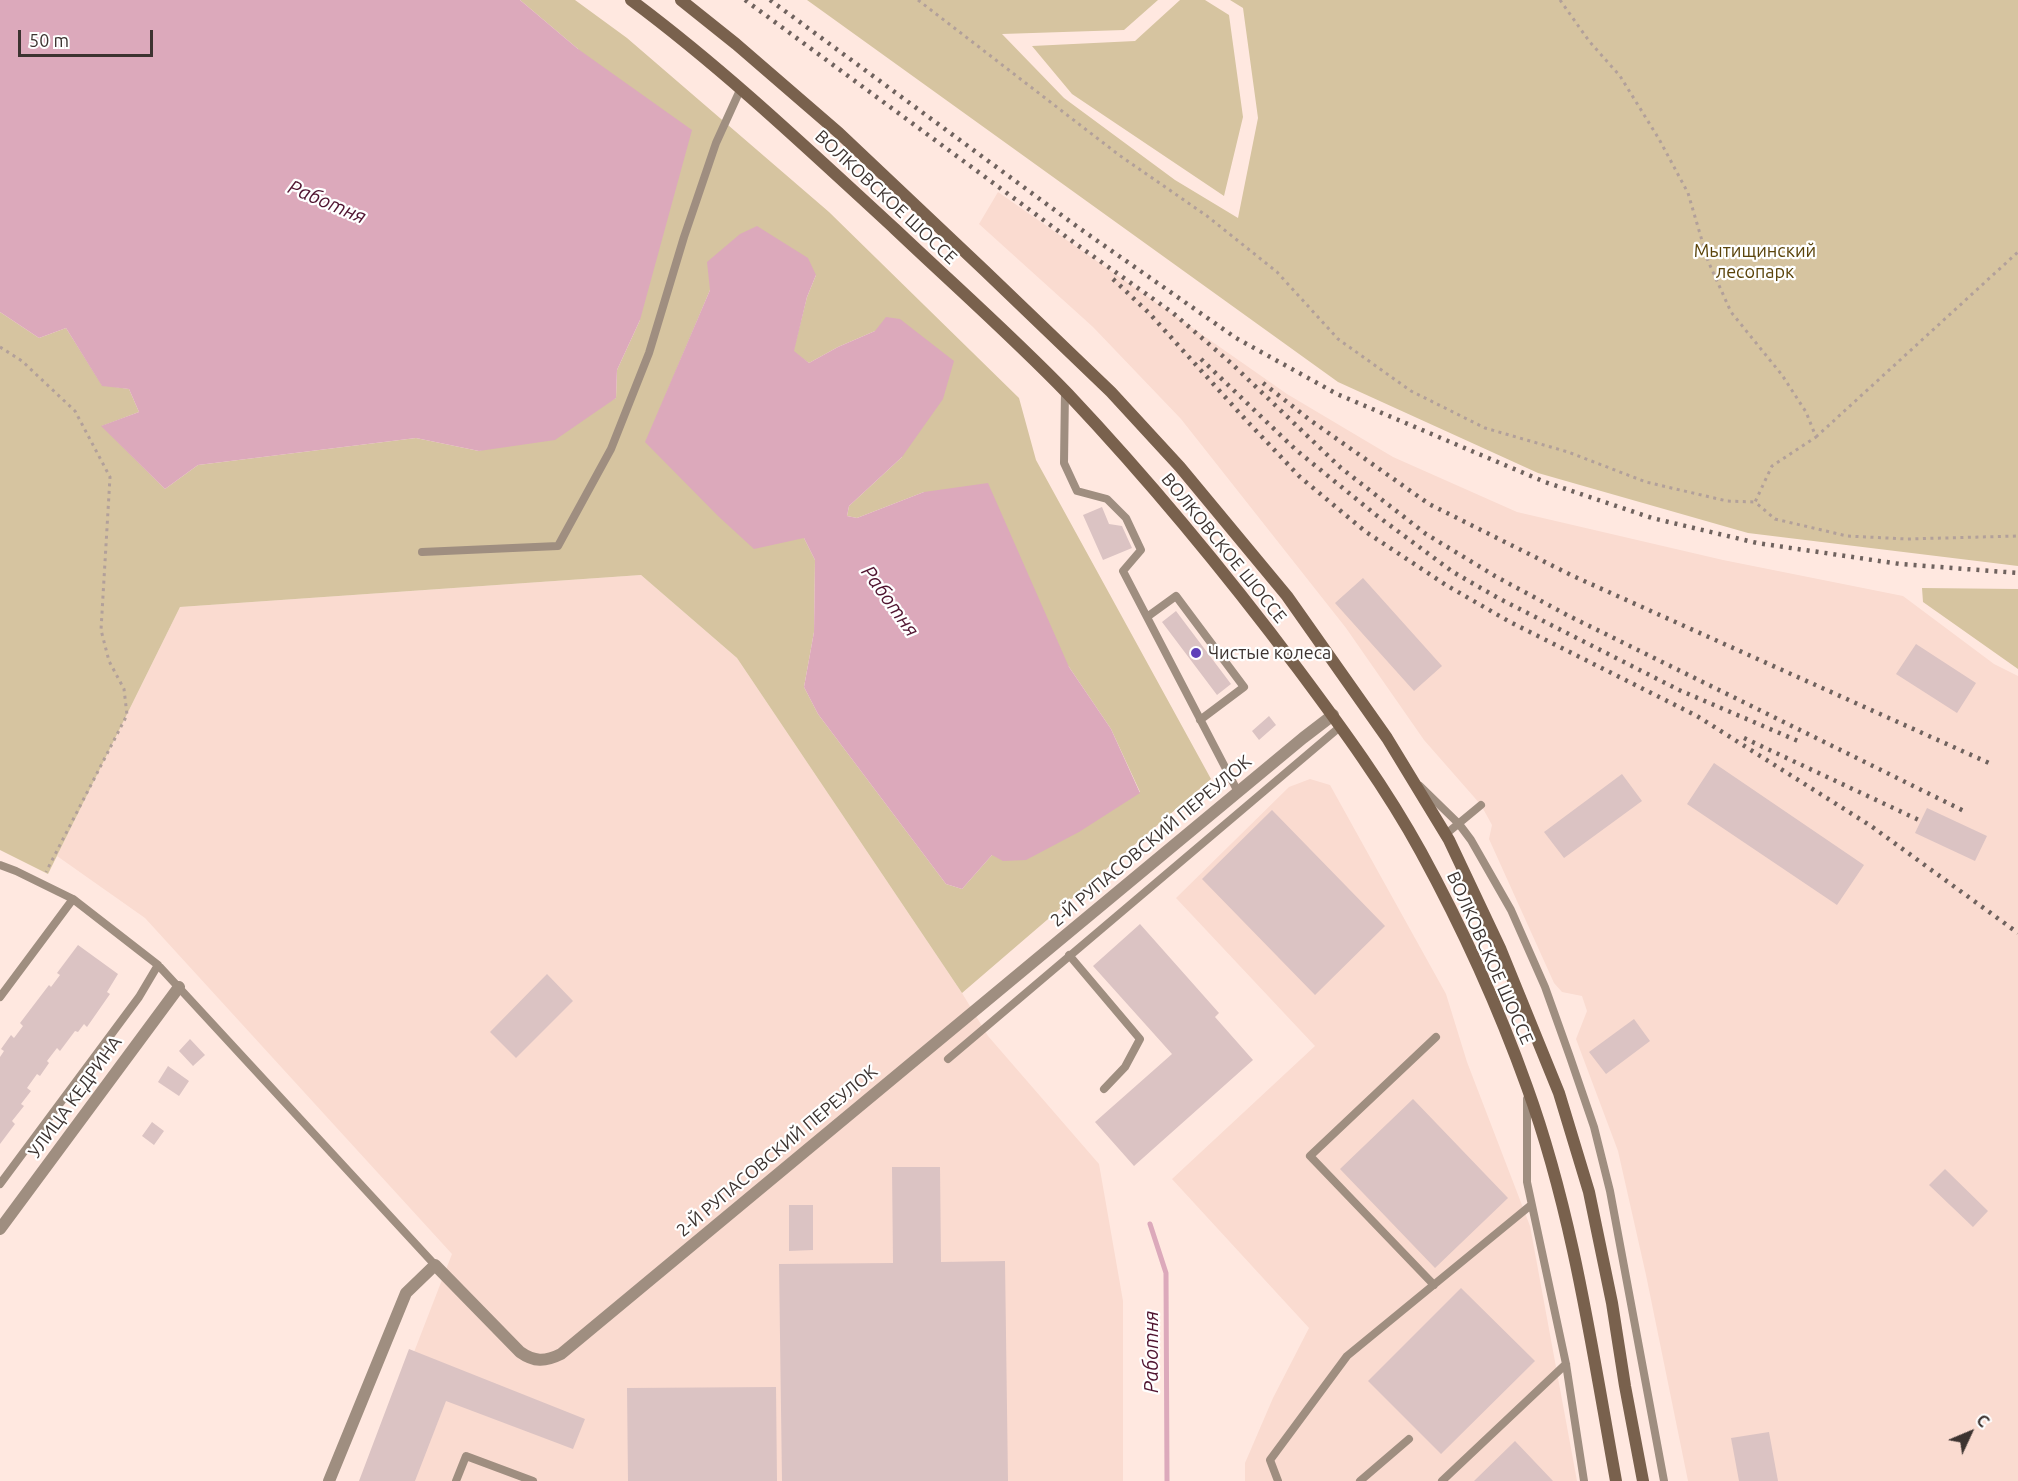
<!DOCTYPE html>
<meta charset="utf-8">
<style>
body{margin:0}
#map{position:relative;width:2018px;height:1481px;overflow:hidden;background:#ffe8e0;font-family:Ubuntu,sans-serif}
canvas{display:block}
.north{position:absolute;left:1940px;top:1403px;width:60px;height:60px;-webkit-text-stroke:4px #fff;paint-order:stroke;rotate:46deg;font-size:16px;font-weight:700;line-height:24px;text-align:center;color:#3c3330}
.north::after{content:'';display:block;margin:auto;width:21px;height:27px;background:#3c3330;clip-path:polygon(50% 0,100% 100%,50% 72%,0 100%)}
.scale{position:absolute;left:18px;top:30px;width:135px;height:27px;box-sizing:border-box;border:3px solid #3c3330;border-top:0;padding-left:8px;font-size:18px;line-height:21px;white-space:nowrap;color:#3c3330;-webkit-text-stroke:4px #fff;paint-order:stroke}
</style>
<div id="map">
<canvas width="2018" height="1481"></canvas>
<div class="north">С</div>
<div class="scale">50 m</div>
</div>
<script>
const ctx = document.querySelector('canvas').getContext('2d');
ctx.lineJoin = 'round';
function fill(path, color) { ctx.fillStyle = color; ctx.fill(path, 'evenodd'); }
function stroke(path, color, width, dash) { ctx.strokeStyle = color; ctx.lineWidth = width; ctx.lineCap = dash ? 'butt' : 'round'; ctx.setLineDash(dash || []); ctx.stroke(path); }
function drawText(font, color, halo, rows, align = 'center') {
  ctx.font = font + ' Ubuntu,sans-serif'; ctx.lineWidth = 4.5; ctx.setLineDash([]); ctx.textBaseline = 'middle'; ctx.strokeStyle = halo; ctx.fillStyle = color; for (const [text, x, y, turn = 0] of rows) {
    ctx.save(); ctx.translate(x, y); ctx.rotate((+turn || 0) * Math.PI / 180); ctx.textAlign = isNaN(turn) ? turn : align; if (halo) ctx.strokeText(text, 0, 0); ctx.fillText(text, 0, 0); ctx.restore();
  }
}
fill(new Path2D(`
 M998,192L1287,394L1393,457L1517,512L1723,560L1903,596L1994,664L2018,676V1481H1688L1646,1275L1618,1151L1576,1039L1587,1011L1582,996L1562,992L1554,983L1489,839L1492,825L1481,805L1424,740L1346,628L1181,419L1093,327L979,224Z
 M641,575L737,658L962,993L988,1036L1099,1164L1123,1301V1481H364L452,1254L145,918L57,856L180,607Z
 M1310,779L1330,785L1446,994L1467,1062L1530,1226L1577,1481H1245V1463L1273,1398L1309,1328L1172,1179L1315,1046L1176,898L1289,787Z`), '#fadbd0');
fill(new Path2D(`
 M520,0H575L627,38L829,212L1019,398L1036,460L1211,779L962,993L737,658L641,575L180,607L48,874L0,850V312L39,338L66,328L102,385L129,389L139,412L102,426L165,489L198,465L416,438L479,451L616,398L617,370L640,320L578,49ZM816,275L807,297L793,352L809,363L838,347L875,331L902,457L849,506L847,516L857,518L924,492L1069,667L1111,729L1140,792L992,855L962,889L946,884L818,714L804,687L814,632L815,560L804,538L646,442L710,290Z
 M807,0H1158L1124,30L1002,34L1064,98L1175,180L1238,218L1258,118L1243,8L1230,0H2018V566L1748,533L1538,473L1338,382Z
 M1180,0H1205L1229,15L1243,117L1224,196L1072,94L1032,46L1135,41Z
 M1922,588L2018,589V669L1923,602Z`), '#d6c4a0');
fill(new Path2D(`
 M0,0H520L578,49L692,130L640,320L617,370L616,398L555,440L479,451L416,438L198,465L165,489L101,426L139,412L129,389L102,386L66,328L39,338L0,312Z
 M757,226L808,258L816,275L807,297L794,351L809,363L838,347L875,331L886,317L900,319L954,361L943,399L902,457L849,506L847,516L857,518L924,492L988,483L1069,667L1111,729L1140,793L1079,832L1026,860L1003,861L992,855L962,889L946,884L818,714L804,687L814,632L815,560L804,538L754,549L718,516L645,442L710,290L707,262L740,234Z`), '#dca9bb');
stroke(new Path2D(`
 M1150,1224L1166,1273L1167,1481`), '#dca9bb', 5);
fill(new Path2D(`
 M1102,507L1109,524L1122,526L1132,548L1103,560L1083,515Z
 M1363,578L1442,666L1414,691L1335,603Z
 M1176,611L1231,684L1217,695L1162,622Z
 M1916,644L1976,683L1957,713L1896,674Z
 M1269,716L1276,725L1259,740L1252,731Z
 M1714,763L1864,865L1837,905L1687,804Z
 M1622,774L1642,801L1564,858L1544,832Z
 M1927,808L1987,836L1975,861L1915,833Z
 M1272,810L1385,926L1315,995L1202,879Z
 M1140,924L1219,1013L1215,1017L1253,1060L1134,1166L1095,1122L1172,1054L1093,966Z
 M78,945L118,974L107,992L110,994L87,1027L84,1024L78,1032L75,1031L60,1051L57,1048L47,1061L49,1063L40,1076L37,1074L27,1088L31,1091L21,1104L24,1106L12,1121L15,1124L0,1144V1057L4,1051L1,1049L11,1035L14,1038L23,1026L20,1023L49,985L51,987L60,975L57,973Z
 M547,974L573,1001L516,1058L490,1032Z
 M1634,1019L1650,1041L1606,1074L1589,1052Z
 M190,1039L205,1055L193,1066L179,1051Z
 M168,1066L189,1081L179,1096L158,1082Z
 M1413,1099L1508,1198L1435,1268L1340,1169Z
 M152,1122L164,1131L154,1145L142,1136Z
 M892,1167H940L941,1262L1005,1261L1008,1481H782L779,1264L893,1263Z
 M1945,1169L1988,1211L1973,1227L1929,1185Z
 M789,1205H813V1250L789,1251Z
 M1461,1288L1535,1361L1441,1454L1368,1381Z
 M409,1349L585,1419L573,1449L446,1401L415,1481H359Z
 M776,1387L777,1481H628L627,1388Z
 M1769,1432L1778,1481H1739L1731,1438Z
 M1515,1441L1553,1481H1474Z`), '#dbc3c3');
stroke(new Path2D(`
 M918,0L1119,155L1207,216L1277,272L1338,339L1411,391L1485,428L1568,452L1646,482L1727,501L1755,502
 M1560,0L1589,41L1620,76L1659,139L1688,193L1708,261L1731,312L1782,375L1806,412L1816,437L1772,466L1755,502L1775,519L1847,536L1907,539L2018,536
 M0,347L22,361L75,411L110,477L101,630L109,661L124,689L127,715L46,872
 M1816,437L2018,252`), '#b2a09a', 3, [3, 4.5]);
stroke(new Path2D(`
 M1065,391L1064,463L1077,491L1107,499L1126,518L1141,550L1123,571L1238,792
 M422,552L558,546L611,449L649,353L684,237L716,143L741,88
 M1147,617L1176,596L1244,687L1200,720
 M1420,786L1459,824L1471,840L1511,910L1545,987L1570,1057L1594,1127L1610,1191L1664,1481
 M1446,834L1481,805
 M0,865L16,871L73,899
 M1069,955L1140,1039L1125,1067L1104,1089
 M0,997L73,899L158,965L435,1265
 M948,1059L1341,726
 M1527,1099V1182L1566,1364L1584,1481
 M0,1184L139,997L158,965
 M1434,1285L1310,1156L1436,1037
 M456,1481L466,1456L533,1481
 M1278,1481L1270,1460L1347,1356L1531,1205
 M1360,1481L1409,1439
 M1442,1481L1566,1364`), '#9f8e80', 8);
stroke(new Path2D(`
 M0,1229L179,987
 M329,1481L406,1293L435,1265L520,1352C534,1362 545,1362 561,1354L1303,738L1333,715`), '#9f8e80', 12);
stroke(new Path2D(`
 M631,0C725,70 809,150 895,229C953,284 1013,337 1068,394C1150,481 1226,573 1298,669C1342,728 1386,788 1421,852C1462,927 1498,1006 1527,1087C1573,1214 1592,1349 1616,1481
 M681,0L736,44L839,133L985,271L1111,392L1180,467L1287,596L1387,738L1449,840L1500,948L1559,1093L1589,1192L1612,1303L1625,1386L1643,1481`), '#79614d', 12);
stroke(new Path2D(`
 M745,0L1076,244L1173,313L1232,364L1341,468L1426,534L1495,576L1567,615L1964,811
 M770,0L1079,228L1236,338L1337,394L1545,482L1652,518L1757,543L1900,564L2018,573
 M1113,279L1149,313L1245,419L1300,477L1366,532L1446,585L1510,622L1697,716L1871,826L2018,933
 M1201,359L1296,450L1376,515L1453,572L1498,598L1679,690L1798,741
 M1263,383L1310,420L1429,504L1573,576L1989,763
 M1744,738L1921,821`), '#6f625e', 4.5, [3, 6]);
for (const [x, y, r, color] of [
 [1196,653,6,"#5e40b9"]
]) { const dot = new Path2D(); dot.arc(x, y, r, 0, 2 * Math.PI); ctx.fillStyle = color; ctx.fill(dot); stroke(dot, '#fff', 2); }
drawText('18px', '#3c3330', '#fff', [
 ["ВОЛКОВСКОЕ ШОССЕ",886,197,43],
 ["ВОЛКОВСКОЕ ШОССЕ",1224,548,51],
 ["2-Й РУПАСОВСКИЙ ПЕРЕУЛОК",1151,841,-40],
 ["ВОЛКОВСКОЕ ШОССЕ",1490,958,66],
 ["УЛИЦА КЕДРИНА",75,1097,-54],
 ["2-Й РУПАСОВСКИЙ ПЕРЕУЛОК",777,1151,-40]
]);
drawText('18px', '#5a430a', '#fff', [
 ["Мытищинский",1755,251],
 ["лесопарк",1755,272]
]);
drawText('18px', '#3c3330', '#fff', [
 ["Чистые колеса",1208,653]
], 'left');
drawText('italic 20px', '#501430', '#fff', [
 ["Работня",327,202,23],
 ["Работня",890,601,54],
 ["Работня",1151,1352,-90]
]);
</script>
